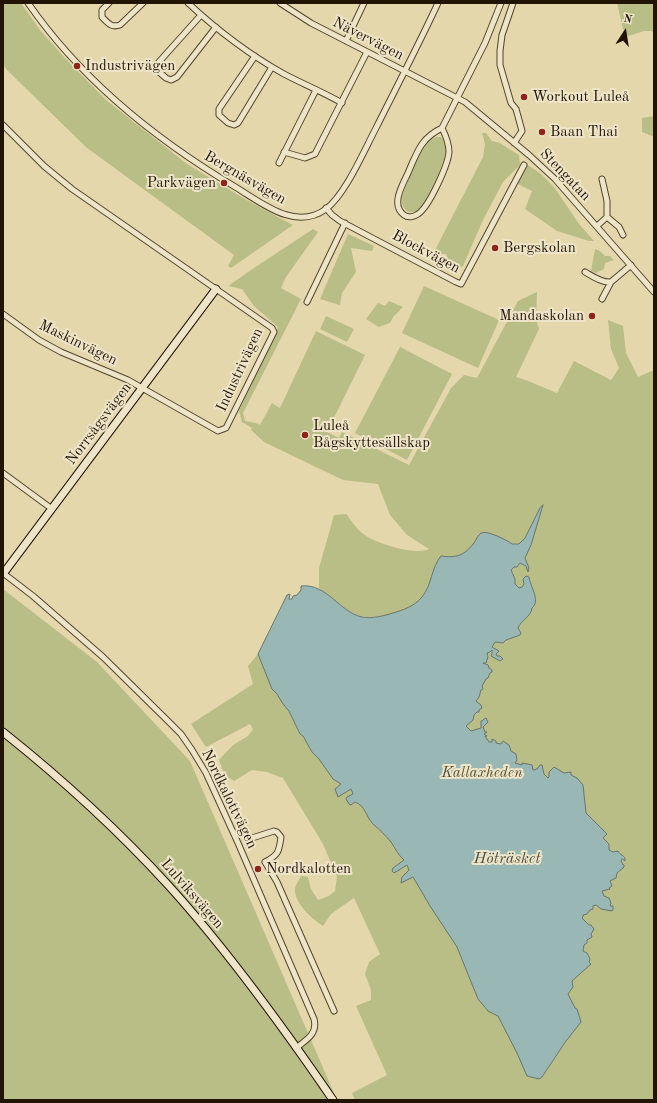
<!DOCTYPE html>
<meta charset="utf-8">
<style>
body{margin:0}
#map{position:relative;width:657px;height:1103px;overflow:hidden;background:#e5d7ac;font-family:"Old Standard TT",serif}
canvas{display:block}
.frame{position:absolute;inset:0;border:4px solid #211403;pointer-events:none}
.north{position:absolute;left:605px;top:12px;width:40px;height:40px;-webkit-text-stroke:3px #eee5c9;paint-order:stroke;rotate:12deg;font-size:11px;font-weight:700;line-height:16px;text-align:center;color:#211403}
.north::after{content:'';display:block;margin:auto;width:14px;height:18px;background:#211403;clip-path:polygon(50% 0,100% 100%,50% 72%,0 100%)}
</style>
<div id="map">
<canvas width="657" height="1103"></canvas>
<div class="frame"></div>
<div class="north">N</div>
</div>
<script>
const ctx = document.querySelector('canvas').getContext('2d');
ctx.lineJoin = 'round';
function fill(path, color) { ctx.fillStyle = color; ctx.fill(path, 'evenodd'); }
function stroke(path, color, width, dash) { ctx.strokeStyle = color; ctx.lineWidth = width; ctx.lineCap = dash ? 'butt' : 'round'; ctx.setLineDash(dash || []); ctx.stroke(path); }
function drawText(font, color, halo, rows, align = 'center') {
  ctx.font = font + ' "Old Standard TT",serif'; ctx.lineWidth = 4; ctx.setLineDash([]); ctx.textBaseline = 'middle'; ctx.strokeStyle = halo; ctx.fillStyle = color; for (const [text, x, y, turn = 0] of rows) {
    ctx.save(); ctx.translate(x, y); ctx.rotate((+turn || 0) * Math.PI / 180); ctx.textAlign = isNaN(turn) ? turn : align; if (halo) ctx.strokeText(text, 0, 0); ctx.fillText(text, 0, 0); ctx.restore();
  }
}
fill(new Path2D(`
 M3,3H21L40,30L64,57L106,100L187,164L250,202L293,225L231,268L228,266L234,255L87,148L7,70L3,64Z
 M617,3H654V34L652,31H644L625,37Z
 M654,116V135L652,136L642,132V118Z
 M482,133H486L492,141L500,143L519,155L520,165L503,182L483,220L463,266L453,272L446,254H433L483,157L485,144Z
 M436,137H441C444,141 446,144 446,149C445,163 427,202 417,212H408C405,209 402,206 402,202C401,192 422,146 430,140C431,138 434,138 436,137Z
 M526,164L540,173L554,187L579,224L594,241H589L557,231L525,209L532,191L518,184Z
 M313,229L318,232L286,277L281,288L301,299L243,413L245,421L256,423L260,425L272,403L280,408L316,331L365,355L327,432L339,438L342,432L409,465L451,388L464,375L477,378L518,301L537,292L536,320L539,329L516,377L528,381L557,393L574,361L611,380L619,368L611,349L608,320L623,326L626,353L638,377L654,370V1100H355L352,1093L387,1075L356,1006L371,1000V990L365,974L369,962L380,954L354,898L331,914L323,926C312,919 293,902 295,888C296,884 299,880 301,876L308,877L311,889L318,900L329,896L335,891L337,877L323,844L283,778L267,772L252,770L234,781L225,776L219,760L233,745L248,736L253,729L250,724L206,747L191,724L253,684L248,666L258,654L267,675L452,598L432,577C429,585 427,593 421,599C406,613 376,622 357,615C343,610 330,597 319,588V568L334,515L346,514C351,520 356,528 362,533C374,543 415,556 429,549L407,535L390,515L378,484L343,480L264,442L251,430L252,428L242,422L239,411L278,327L254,306L242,289L228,286L251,270Z
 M348,234L374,246L372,251L351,248L356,272L342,293L340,305L320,299Z
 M595,249L600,251L605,256H610L614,260L605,263L604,269L596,273L591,271Z
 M424,286L499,320L478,368L402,333Z
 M389,301L403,307L393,317L390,323L379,327L366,319L378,303L385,306Z
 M326,316L354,329L347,342L320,329Z
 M400,347L452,374L407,460L355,433Z
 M3,589L97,662L190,761L337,1100H3Z`), '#b9bd86');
const water = new Path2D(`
 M543,505L531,545L525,558L529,568L528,572L526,566L520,563L517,567H514L511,570L515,579V584L519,588L522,587L524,584L523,579L526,576L529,577C530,586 541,601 532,608C531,617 521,620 518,628L521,633L520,635L506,640L503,643L495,642L492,647L499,651L496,654L497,656H500L503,659L500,661L491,656L492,654V650L490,652L487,653L488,657L486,663H483L488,665L489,668L492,670V672L490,673L488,678L486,679L482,686L483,689L481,690L479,697L476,701L481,705L482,708L479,710V712H477L474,715L473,720L466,726L471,731L481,728V721H482L484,719L486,718L488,722L483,727L485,732H487L484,734L487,736H485L489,742H492V739L496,741V743L501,744L503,741L509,745L511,751L516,754L517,760L515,763L522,765V763L532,765L533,770L537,769L540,765H542L544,774L548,778L549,777V772L554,767L564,773L571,772V775L577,778L583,785L586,813L607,834L603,838L609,844V850L613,852L618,851C619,855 626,855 625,861L622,859L621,861L623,865H624V867L617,873L616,878L610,881L612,886L609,888L610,889L602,891L604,896L609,898L611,903L610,906H613V910L612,911L601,909L596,905L593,906V909L590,910L587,914L583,915V917L582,918L589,925H591L594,929L591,934L592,937L587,940V943L584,945L583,951L587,953L590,959L589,962L591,964L572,981L573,987L568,994L575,1008L577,1009L581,1022L566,1041L542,1077L539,1079L527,1076L517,1053L498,1016L488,1011L478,999L457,947L430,906L413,877L401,883L402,877L409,870L407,865L394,873L392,871L393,868L404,860C398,855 395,848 391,842C385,835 379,829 373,824C366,817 365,805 355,802L351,805L349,804L346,799L347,797L353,794L351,789L338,797L335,789L341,784L333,779L319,759L312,752L303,736L300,734L289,711L283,704L277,694L272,689L258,654L287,595L290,594L289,599H292L293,596L297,595L301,590V586C327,583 339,612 362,617C372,619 383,616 393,613C403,610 415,606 422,597C432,585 431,568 441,556C456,558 464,556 474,543C476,540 478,535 481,533C487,530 507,540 512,544H519L525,538L540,508Z`);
fill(water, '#99b7b4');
stroke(water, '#69766d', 1);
const street = new Path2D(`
 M28,3C82,81 156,140 237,188C263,204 296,231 326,209C345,195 364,151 375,130C396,88 418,46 438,3
 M109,3L102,10V17C108,23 111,28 120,25L143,3
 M188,3C217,30 250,55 284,74C303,84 323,92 342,103
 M280,3L311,23L465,102L529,155L555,179L654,292
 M513,3L502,35L500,51V65L511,103L516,109L522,131L514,143
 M201,15L158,63V71L166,78L171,80L177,77L216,27
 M346,41L364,3
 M255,56L219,109V115L228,123L234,125L238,123L272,67
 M3,125L44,166L72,189L272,328L274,332L226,428L218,431L128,380L61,352L39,340L3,314
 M442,128C421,138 417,152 408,173C403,184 390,205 404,215C408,218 414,217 418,214C429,207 448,165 449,152C449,143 446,136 442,128L485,43L501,3
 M284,152L305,158L315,154L367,52
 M279,163L316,90
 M326,208L332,215L340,221L456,282L461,284L524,165
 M607,217L619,227L623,235
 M597,226L607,217V201L602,179
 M585,272C592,276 602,283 611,282
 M602,299L611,282L631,265
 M307,302L345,223
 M3,473L52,509
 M3,573L33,596L103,657L166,719L181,734L192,750L206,773L238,843L314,1019C318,1034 306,1040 296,1048
 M252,838L274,831L277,832L281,837C279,851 279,855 265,862L277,882L334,1011`);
const secondary = new Path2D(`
 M3,574L216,289
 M3,732C62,779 118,830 169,886C228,951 283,1027 333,1100`);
stroke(street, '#52452d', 7);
stroke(secondary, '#211403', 9);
stroke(street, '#eee5c9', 5);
stroke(secondary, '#eee5c9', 7);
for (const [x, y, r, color] of [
 [77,66,4,"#8f2418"],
 [524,97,4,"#8f2418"],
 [542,132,4,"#8f2418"],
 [224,183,4,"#8f2418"],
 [495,248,4,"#8f2418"],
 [592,316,4,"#8f2418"],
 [305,435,4,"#8f2418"],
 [258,869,4,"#8f2418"]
]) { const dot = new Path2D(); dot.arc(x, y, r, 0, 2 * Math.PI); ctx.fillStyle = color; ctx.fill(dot); stroke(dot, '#eee5c9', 1.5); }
drawText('15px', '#211403', '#eee5c9', [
 ["Nävervägen",368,39,27],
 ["Stengatan",565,175,46],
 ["Bergnäsvägen",245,178,30],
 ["Blockvägen",426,252,28],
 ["Maskinvägen",78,343,26],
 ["Industrivägen",240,370,-65],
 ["Norrsågsvägen",99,424,-53],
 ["Nordkalottvägen",229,799,64],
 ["Lulviksvägen",192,894,49]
]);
drawText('15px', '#211403', '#eee5c9', [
 ["Industrivägen",85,66],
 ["Workout Luleå",532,97],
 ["Baan Thai",550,132],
 ["Parkvägen",216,183,"right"],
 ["Bergskolan",503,248],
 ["Mandaskolan",584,316,"right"],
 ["Luleå",313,426],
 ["Bågskyttesällskap",313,443],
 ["Nordkalotten",266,869]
], 'left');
drawText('italic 15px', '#564f31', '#eee5c9', [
 ["Kallaxheden",482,773]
]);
drawText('italic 16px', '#4b4d41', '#eee5c9', [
 ["Höträsket",507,859]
]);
</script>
